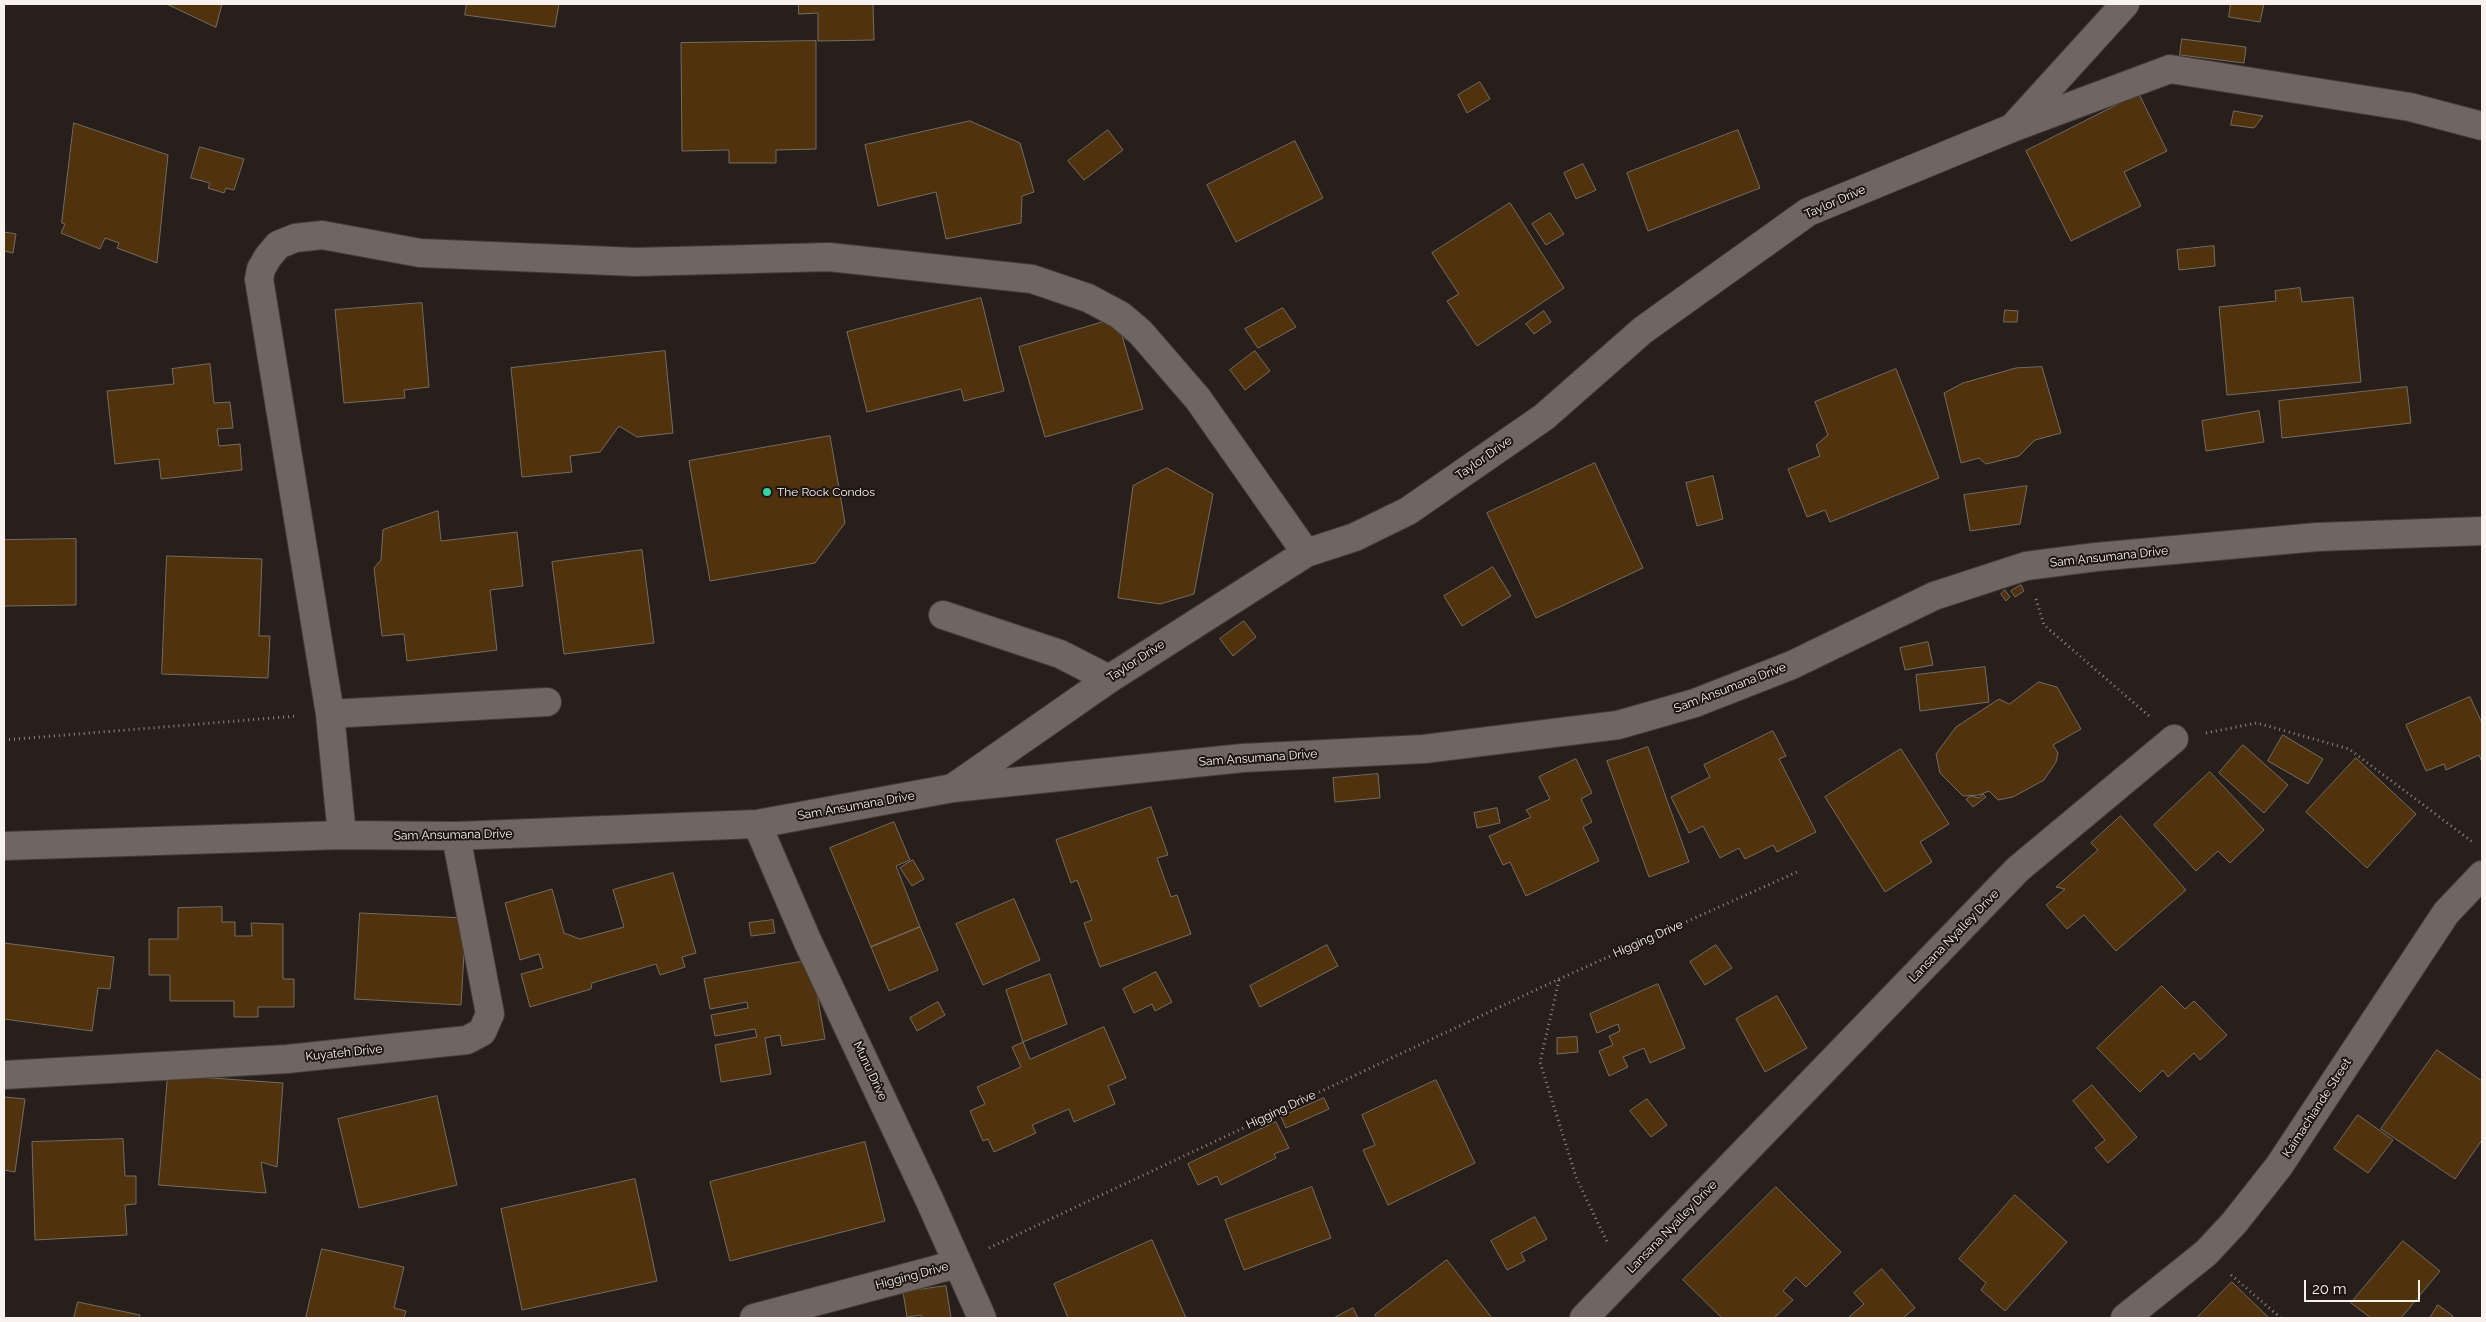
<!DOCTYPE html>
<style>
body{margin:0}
#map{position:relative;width:2486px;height:1322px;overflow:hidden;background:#281f1b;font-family:Raleway,sans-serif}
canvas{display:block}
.frame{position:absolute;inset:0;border:5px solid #f8f2ef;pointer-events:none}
.scale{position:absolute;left:2304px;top:1280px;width:116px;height:22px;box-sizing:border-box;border:2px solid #f8f2ef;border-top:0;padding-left:6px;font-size:15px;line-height:18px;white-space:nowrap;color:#f8f2ef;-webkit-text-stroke:4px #1e1612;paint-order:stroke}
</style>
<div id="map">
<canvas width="2486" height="1322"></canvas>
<div class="frame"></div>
<div class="scale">20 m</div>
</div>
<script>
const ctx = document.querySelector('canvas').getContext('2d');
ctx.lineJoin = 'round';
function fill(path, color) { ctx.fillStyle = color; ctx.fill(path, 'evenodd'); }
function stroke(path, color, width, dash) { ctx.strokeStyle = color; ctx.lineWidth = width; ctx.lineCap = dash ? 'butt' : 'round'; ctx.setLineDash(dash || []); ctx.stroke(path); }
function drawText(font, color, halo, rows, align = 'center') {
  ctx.font = font + ' Raleway,sans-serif'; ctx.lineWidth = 4; ctx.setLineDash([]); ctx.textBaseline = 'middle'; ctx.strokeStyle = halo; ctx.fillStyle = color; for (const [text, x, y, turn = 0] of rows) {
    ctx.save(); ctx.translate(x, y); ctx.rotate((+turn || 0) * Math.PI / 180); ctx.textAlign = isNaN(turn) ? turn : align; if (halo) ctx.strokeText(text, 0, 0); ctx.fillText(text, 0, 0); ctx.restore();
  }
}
const building = new Path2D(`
 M167,4H222L216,27Z
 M467,4H559L555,27L465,15Z
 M799,4H873L874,40L818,41V13L799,14Z
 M2231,4H2264L2260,22L2229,17Z
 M2182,39L2246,47L2244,63L2180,55Z
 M816,41V149L776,150V163H729V150L682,151L681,43Z
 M1480,82L1490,99L1467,113L1458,95Z
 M2139,94L2167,151L2124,172L2141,206L2071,241L2026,151Z
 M2234,111L2263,116L2254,128L2231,125Z
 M970,121L1020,143L1034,192L1022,196L1021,223L946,239L936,192L878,206L865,145Z
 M74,123L168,155L157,263L117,248L119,243L105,238L100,249L61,233L65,224L62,223Z
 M1108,130L1123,150L1084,180L1068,161Z
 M1738,130L1760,188L1648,231L1627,173Z
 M1295,141L1323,198L1236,242L1207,185Z
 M200,147L244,159L234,190L226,188L224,193L208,188L210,183L191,178Z
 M1583,164L1596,190L1576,199L1564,173Z
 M1510,203L1564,288L1477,346L1447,301L1459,294L1432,253Z
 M1550,213L1564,234L1546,245L1532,224Z
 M4,232L16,234L13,253L4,251Z
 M2214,246L2215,266L2179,270L2177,250Z
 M2300,288L2302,302L2353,297L2361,382L2227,395L2219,307L2276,301L2275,291Z
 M981,298L1004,391L964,401L961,389L867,412L847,332Z
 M422,303L429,387L404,390L405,398L344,403L335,310Z
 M1283,308L1296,327L1258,348L1245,329Z
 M2005,310L2018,311L2017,322H2004Z
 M1544,311L1551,322L1534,334L1526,324Z
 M1117,318L1143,409L1045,437L1019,347Z
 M665,351L673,433L637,437L619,426L600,452L570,456L572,472L522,477L511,368Z
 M1255,351L1270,371L1245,390L1230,370Z
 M210,364L214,403L230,402L233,428L217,429L219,446L240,444L242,470L161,479L159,459L115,464L107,391L174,384L172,369Z
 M2042,367L2061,433L2035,440L2019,456L1986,464L1979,458L1961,463L1944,393L1963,383L2016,368Z
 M1896,369L1939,478L1830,522L1825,510L1807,517L1788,469L1820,456L1816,445L1828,435L1815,402Z
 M2407,387L2411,423L2282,438L2279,401Z
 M2259,411L2264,442L2206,451L2202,421Z
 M830,436L845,523L815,563L710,581L689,461Z
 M1595,463L1643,568L1536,618L1487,513Z
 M1167,468L1213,494L1194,594L1160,604L1118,598L1133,486Z
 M1713,476L1723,519L1697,526L1686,483Z
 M2027,486L2020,524L1970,531L1964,495Z
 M438,511L441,541L517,532L523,586L490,590L497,650L407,661L404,634L382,636L374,568L381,560L383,530Z
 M76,539V605L4,606V540Z
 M642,550L654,643L564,654L552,562Z
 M167,556L262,559L259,636H270L268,678L162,674Z
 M1493,567L1511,596L1462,626L1444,596Z
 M2021,585L2024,591L2015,597L2011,591Z
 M2005,590L2010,597L2006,601L2001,594Z
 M1244,621L1256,637L1233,656L1220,639Z
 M1928,642L1933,665L1905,670L1900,648Z
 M1985,667L1989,702L1920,711L1916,675Z
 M2039,682L2057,687L2081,729L2053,745L2058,753L2056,762L2044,780L2013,797L1998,800L1989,791L1979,795L1963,796L1940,773L1936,754L1956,727L1999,699L2009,704Z
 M2470,697L2482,723V762L2479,755L2446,770L2444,764L2426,771L2406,725Z
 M1773,731L1786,756L1779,759L1816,832L1777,852L1773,845L1745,859L1739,848L1720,858L1703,826L1689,833L1671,797L1710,777L1704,765Z
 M2283,735L2323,759L2308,784L2268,761Z
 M2243,745L2288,785L2264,813L2219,773Z
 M1648,747L1689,862L1649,877L1607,761Z
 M1901,749L1949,824L1920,842L1932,862L1885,892L1825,797Z
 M2356,758L2416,814L2367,868L2306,812Z
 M1576,759L1592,793L1581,799L1592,822L1583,827L1599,861L1526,896L1510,862L1503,865L1489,836L1531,817L1526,810L1550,799L1539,777Z
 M2210,772L2264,830L2230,863L2218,851L2196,871L2154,825Z
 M1378,774L1380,798L1335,802L1333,778Z
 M1983,794L1986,797L1973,807L1966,799L1971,796L1979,798Z
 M1151,807L1168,855L1157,858L1171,897L1177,895L1191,934L1100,967L1084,923L1092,920L1077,880L1071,883L1056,840Z
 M1497,808L1500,823L1477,828L1474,813Z
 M2121,816L2186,890L2116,951L2084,915L2067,929L2046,905L2065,889L2056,887L2098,850L2091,843Z
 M894,822L910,860L896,866L920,927L871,947L830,848Z
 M913,860L924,879L912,886L900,868Z
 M673,873L696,953L682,957L685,967L660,975L656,964L592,983L591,989L530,1007L521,974L543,968L539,954L520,960L505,903L552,889L564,933L580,939L624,927L613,890Z
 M1014,899L1040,960L983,985L956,924Z
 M222,907V922H235V936H252L251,923L283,924V979H294V1007H258V1017H234V1001H170V975H149V939H178V908Z
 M360,913L466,918L461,1005L355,999Z
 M773,920L775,933L751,936L749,923Z
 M920,927L938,970L889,991L871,947Z
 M4,943L114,957L110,989L98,988L92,1031L4,1019Z
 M1327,945L1338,966L1260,1007L1250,986Z
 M1716,945L1732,968L1705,985L1690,962Z
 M811,960L825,1039L782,1046L780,1035L765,1038L771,1074L721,1082L715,1045L757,1037L755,1029L715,1036L711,1015L748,1008L747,1002L710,1009L704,979Z
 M1156,972L1172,1002L1155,1011L1152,1004L1134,1013L1123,989Z
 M1050,974L1067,1024L1023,1042L1006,990Z
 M1658,984L1685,1048L1650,1063L1644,1048L1623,1057L1628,1067L1609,1076L1599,1051L1613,1045L1609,1036L1620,1031L1618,1024L1597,1033L1590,1014Z
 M2162,986L2185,1009L2194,1001L2227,1035L2200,1060L2194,1053L2168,1077L2163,1070L2140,1092L2097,1048Z
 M1777,996L1807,1048L1765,1072L1736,1019Z
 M938,1002L945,1015L917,1031L910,1018Z
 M1104,1027L1126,1078L1108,1086L1115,1104L1074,1122L1069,1109L1032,1125L1036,1133L994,1152L988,1139L983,1141L970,1111L985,1104L977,1087L1021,1067L1012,1047L1023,1042L1030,1059Z
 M1577,1037L1578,1052L1557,1054V1038Z
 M2437,1050L2482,1081V1140L2455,1179L2381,1129Z
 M168,1075L283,1083L277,1167L261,1162L266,1193L159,1185Z
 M1436,1080L1475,1163L1388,1205L1363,1150L1375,1145L1362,1115Z
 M2092,1085L2137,1137L2108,1163L2095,1148L2105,1140L2073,1101Z
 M437,1096L457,1185L359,1208L338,1119Z
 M4,1097L25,1099L15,1172L4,1170Z
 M1324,1098L1329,1109L1286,1128L1281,1117Z
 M1647,1099L1667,1125L1651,1137L1630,1111Z
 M2358,1115L2393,1140L2368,1173L2334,1149Z
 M1276,1122L1289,1148L1274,1154L1276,1158L1221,1185L1217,1176L1198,1185L1188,1164Z
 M123,1139L125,1176H136V1204L125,1205L127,1235L35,1240L32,1142Z
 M865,1142L885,1221L730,1261L710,1182Z
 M635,1179L657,1281L522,1310L501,1209Z
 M1312,1187L1331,1238L1244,1270L1225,1220Z
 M1776,1187L1841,1252L1806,1287L1796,1277L1783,1291L1793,1300L1774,1318H1722L1683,1280Z
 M2015,1195L2067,1242L2005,1311L1981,1290L1986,1283L1959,1259Z
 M1535,1217L1547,1239L1521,1253L1525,1261L1507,1270L1491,1241Z
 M1152,1240L1186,1318H1068L1054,1284Z
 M2403,1241L2440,1271L2401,1318H2371L2351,1303Z
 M322,1249L404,1267L394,1308L406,1311L404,1318H306Z
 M1447,1260L1492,1318H1377L1375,1315Z
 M1882,1269L1915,1308L1903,1318H1851L1849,1317L1864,1304L1854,1293Z
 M2232,1282L2269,1318H2197Z
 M946,1286L951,1318H922L921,1315L907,1317L903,1292Z
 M78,1302L140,1315L139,1318H74Z
 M2438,1305L2453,1316L2451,1318H2430Z
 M1353,1308L1358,1318H1334Z`);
fill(building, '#50320c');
stroke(building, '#746c64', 1);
const minor = new Path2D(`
 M2015,125L2125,4
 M943,615L1060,654L1109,679
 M330,714L547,702
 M954,787L1109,679L1306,553L1355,537L1408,511L1544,417L1643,330L1808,212L2012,128L2170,69L2410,107L2482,126
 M757,824L807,940L929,1199L982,1318
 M342,835L330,714L259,279L261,269L268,257L278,245L295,238L322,235L420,253L636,262L829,257L1032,279L1088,298L1120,315L1141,333L1198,399L1306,553
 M4,846L342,835L456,836L757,824L953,788L1243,758L1424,749L1618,725L1695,703L1792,665L1934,596L2026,566L2096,557L2317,537L2482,531
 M4,1075L287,1059L467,1040L482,1032L490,1014L456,836
 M754,1318L957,1264
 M1584,1318L2018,869L2174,739
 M2125,1318L2206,1253L2234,1223L2279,1166L2446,913L2482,875`);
stroke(minor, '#433c39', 30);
stroke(new Path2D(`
 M2036,599L2044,625L2149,716
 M2206,733L2257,723L2349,749L2474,843
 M4,740L297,716
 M1559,980L1540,1062L1576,1177L1608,1244
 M989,1248L1559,979L1797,872
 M2231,1275L2281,1318`), '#908985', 3, [1, 4]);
stroke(minor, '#706560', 28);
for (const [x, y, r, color] of [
 [767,492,5,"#33d4a8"]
]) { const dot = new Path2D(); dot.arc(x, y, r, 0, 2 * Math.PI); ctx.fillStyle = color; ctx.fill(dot); stroke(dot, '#1e1612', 2); }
drawText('12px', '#f8f2ef', '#1e1612', [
 ["Taylor Drive",1835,202,-24],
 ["Taylor Drive",1484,458,-35],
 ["Sam Ansumana Drive",2109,557,-6],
 ["Taylor Drive",1136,661,-33],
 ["Sam Ansumana Drive",1730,688,-21],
 ["Sam Ansumana Drive",1258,758,-4],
 ["Sam Ansumana Drive",856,806,-10],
 ["Sam Ansumana Drive",453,835,-1],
 ["Lansana Nyalley Drive",1954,936,-46],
 ["Higging Drive",1648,939,-24],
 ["Kuyateh Drive",344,1053,-6],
 ["Munu Drive",870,1071,65],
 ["Kaimachiande Street",2317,1108,-57],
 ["Higging Drive",1281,1110,-25],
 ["Lansana Nyalley Drive",1672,1227,-46],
 ["Higging Drive",912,1276,-15]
]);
drawText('12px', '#f8f2ef', '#1e1612', [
 ["The Rock Condos",777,492]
], 'left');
</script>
